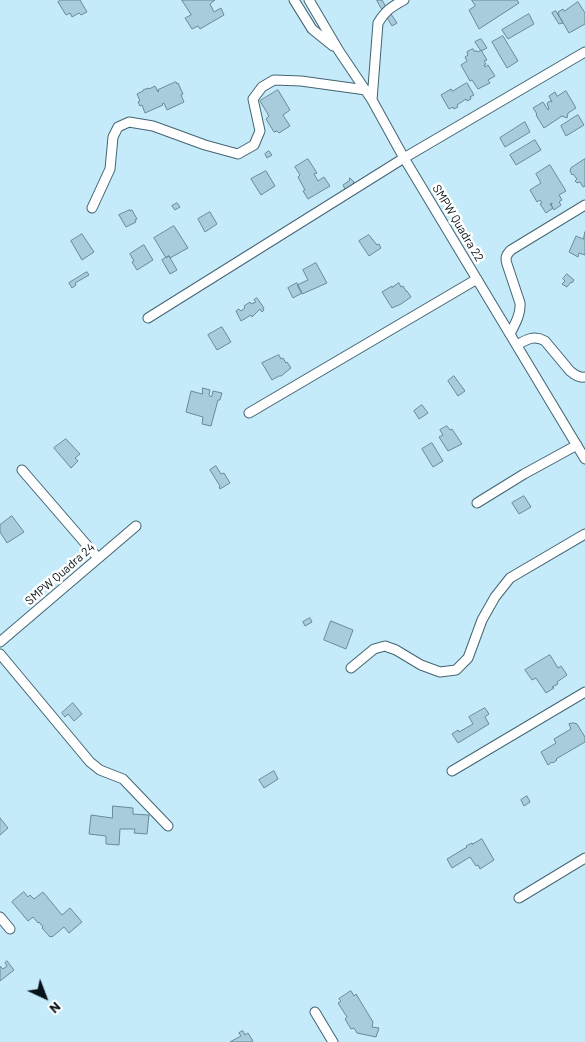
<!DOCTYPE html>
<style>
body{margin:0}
#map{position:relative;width:585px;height:1042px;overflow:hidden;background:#c5eafa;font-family:Barlow,sans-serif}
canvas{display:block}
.north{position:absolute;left:20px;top:972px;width:50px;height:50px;-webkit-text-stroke:4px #fff;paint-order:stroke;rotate:137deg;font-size:14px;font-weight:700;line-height:20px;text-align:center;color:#061318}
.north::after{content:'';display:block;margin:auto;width:18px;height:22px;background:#061318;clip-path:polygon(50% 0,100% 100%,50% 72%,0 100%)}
</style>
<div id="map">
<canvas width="585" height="1042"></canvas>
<div class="north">N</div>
</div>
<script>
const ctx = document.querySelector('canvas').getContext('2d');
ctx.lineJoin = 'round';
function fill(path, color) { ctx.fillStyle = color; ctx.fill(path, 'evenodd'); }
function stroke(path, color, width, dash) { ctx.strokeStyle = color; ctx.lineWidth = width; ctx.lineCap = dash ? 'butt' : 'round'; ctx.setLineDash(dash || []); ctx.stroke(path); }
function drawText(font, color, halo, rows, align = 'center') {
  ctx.font = font + ' Barlow,sans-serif'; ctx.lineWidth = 5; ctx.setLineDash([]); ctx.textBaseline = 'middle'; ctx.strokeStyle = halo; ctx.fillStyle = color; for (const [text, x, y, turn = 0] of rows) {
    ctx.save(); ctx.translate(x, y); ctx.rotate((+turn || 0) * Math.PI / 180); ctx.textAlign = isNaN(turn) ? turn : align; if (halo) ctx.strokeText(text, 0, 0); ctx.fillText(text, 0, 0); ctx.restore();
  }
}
const building = new Path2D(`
 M61,0H80L87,12L81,15L79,13L72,17L70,13L66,15L58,2Z
 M182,0H215L210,4L214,12L221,8L224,15L200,29L198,26L192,29L185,18L191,15Z
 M377,0H382L386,7L382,9Z
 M472,0H517L519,3L479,29L469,10L475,6Z
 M578,2L585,13V24L569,33L558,14H559L558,12L563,9L564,11Z
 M556,11L563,23L559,24L552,13Z
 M391,14L397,23L392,26L386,16Z
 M529,14L534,24L508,39L502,30Z
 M503,36L518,61L507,68L492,42Z
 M481,39L487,48L481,51L475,42Z
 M473,49L474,51H477L478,52L481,50L487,60L484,61L486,64L484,65L485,67L488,65L495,76L488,80L490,83L478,89L472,80L470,81L461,65L467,61L465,57L468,55L467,52Z
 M176,82L177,84L178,83L183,94L181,95L184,102L167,110L164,103L162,104L163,105L145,113L142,105L140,106L138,102L140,101L137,94L143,91V90L148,88L149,89L155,86L158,92L159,91L158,90Z
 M467,83L474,95L470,97L471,99L467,101L466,99L457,105L458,107L454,109L453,107L449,109L441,95L451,89L452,91Z
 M278,90L290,110L283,115L290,126L279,133L277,131L274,132L266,119L269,116L260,101Z
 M566,91L576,108L568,113L567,118L562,116L544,128L536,115L537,114L533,108L543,102L548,110L549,109L547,103L550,101L552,102L549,96L555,92L557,96Z
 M578,115L584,125L566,136L561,126Z
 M525,122L530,132L505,147L500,138Z
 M535,140L541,150L516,165L510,155Z
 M269,151L272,155L267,158L265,154Z
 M308,159L317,173L314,174L318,181L324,177L330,186L308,199L303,191L305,190L298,177L300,175L295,167Z
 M585,159V186L583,187L580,182L577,183L575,181L577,179L573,174L572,175L570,171L571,168Z
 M550,165L566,191L559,195L562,200L559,202L561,205L554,210L551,205L552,204V203L550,204L553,208L546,213L540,204L542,203L540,200L537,202L530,190L541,183L536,174Z
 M266,171L275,186L261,195L251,179Z
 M350,178L354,182L353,183L354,186L346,191L343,185L349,181Z
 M177,203L180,207L175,210L172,206Z
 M130,210V211L132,210L137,219L135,220L136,222L126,227L119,215Z
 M210,212L217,224L205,232L198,219Z
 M174,226L188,248L170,258L169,256L166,258L154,238Z
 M585,232V255L579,253L578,257L569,252L576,236L583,239Z
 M82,234L94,252L82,260L71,241Z
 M369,235L377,245L379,244L381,248L369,256L359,241Z
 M144,245L153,260L137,270L132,262L134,261L130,254Z
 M169,256L177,270L170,274L162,260Z
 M316,263L327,283L302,294L297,285L308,280L303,270Z
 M87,272L89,275L75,283L76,285L72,288L69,283Z
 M567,274L574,280L572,283L571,282L567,287L562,284L565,281L563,279Z
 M297,283L302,293L293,298L288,288Z
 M399,283L401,287L403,286L406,291H407L411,297L401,304L392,308L382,292L392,286V287Z
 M257,298L264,308H263L264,310L262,312L260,309L252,317L251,315L241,321L236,311L239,309L241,311L245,308L244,306L250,302L251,304L256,302L254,300Z
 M222,327L231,342L217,350L208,335Z
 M279,355L281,359L283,358L286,363L287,362L291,368L281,376H279L272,380L262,363Z
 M454,376L465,391L458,396L448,381Z
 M203,388L210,390L209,395L211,397L212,396L213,391L222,393L220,400H218L211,426L202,424L203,417L186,412L191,391L202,394Z
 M422,405L428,413L419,419L414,411Z
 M447,426L450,430L452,429L462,444L448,451L439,437L443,435L440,430Z
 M66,439L80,454L75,458L78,461L71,468L54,448Z
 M432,443L443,461L433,467L422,449Z
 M216,466L221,474L224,473L230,483L220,489L219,487L220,486L210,470Z
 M524,496L531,507L519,514L512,503Z
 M12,516L24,532L7,543L0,532V525Z
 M310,618L312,622L305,626L303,622Z
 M331,621L353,630L346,649L324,640Z
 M550,655L558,668L561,666L567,675L557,682L558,684L552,687L554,688L546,693L536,678L532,680L525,670Z
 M73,703L82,714L74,721L68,714L65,717L62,713Z
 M485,708L489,714L485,717L489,724L458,743L452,734L458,730L459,732L473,724L469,717Z
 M574,723L577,724L585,737V742L556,759L557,760L553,763L552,762L548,765L541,752L556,743L554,739L571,729L569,724Z
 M274,771L278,779L264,788L259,780Z
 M527,796L530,802L524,806L521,800Z
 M113,806L133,808V814L149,815L147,834L134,833L135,829H120L119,845L106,844V836L89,834L91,815L112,818Z
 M0,818L8,828L0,835Z
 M482,839L494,860L480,869L478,865L476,866L470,857L452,868L447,859L467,847L466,846L472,843V844Z
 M24,892L28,897L30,895L34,899L43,892L62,915L70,908L82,922L69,933L64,927L52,937L51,936L50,937L42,928L43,927L39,922L38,923L33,917L28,921L12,902Z
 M7,961L14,970L0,981V966L3,969L7,966L5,963Z
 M351,991L354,996L356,994L373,1022L372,1027L379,1028L376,1037L357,1033L354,1028L351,1029L345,1019L347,1017L338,1003L341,1001L339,999Z
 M243,1031L245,1035L248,1033L253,1041L251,1042H230L241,1036L239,1033Z`);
fill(building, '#a8ccdb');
stroke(building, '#688a99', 1);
const minor = new Path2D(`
 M294,0L312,29L333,46
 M309,0L339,51L372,100L404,158L585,459
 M372,100L378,23C385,11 391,7 404,0
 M92,208L110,169L113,137L118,127L129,122L153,126L205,145L238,154L254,145L260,131L253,99L262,87L274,80L301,81L366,90
 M148,318L404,158L585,52
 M510,334C515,324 521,314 520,303L507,264C505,258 506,255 511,250L585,205
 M517,345C527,339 534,335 545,341L570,371C575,375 579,378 585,377
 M249,413L477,279
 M22,470L98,558
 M477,503L524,474L577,445
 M0,642L136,526
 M0,654L90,762L100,770L123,779L168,826
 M351,668L374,649L385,646L396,650L421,665L440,672L456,670L468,658L482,620L495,597L510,578L585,534
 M452,771L585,692
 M519,898L585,858
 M0,917L10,929
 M315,1012L333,1042`);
stroke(minor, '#436572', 11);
stroke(minor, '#fff', 9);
drawText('12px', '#061318', '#fff', [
 ["SMPW Quadra 22",458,223,59],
 ["SMPW Quadra 24",60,574,-41]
]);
</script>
